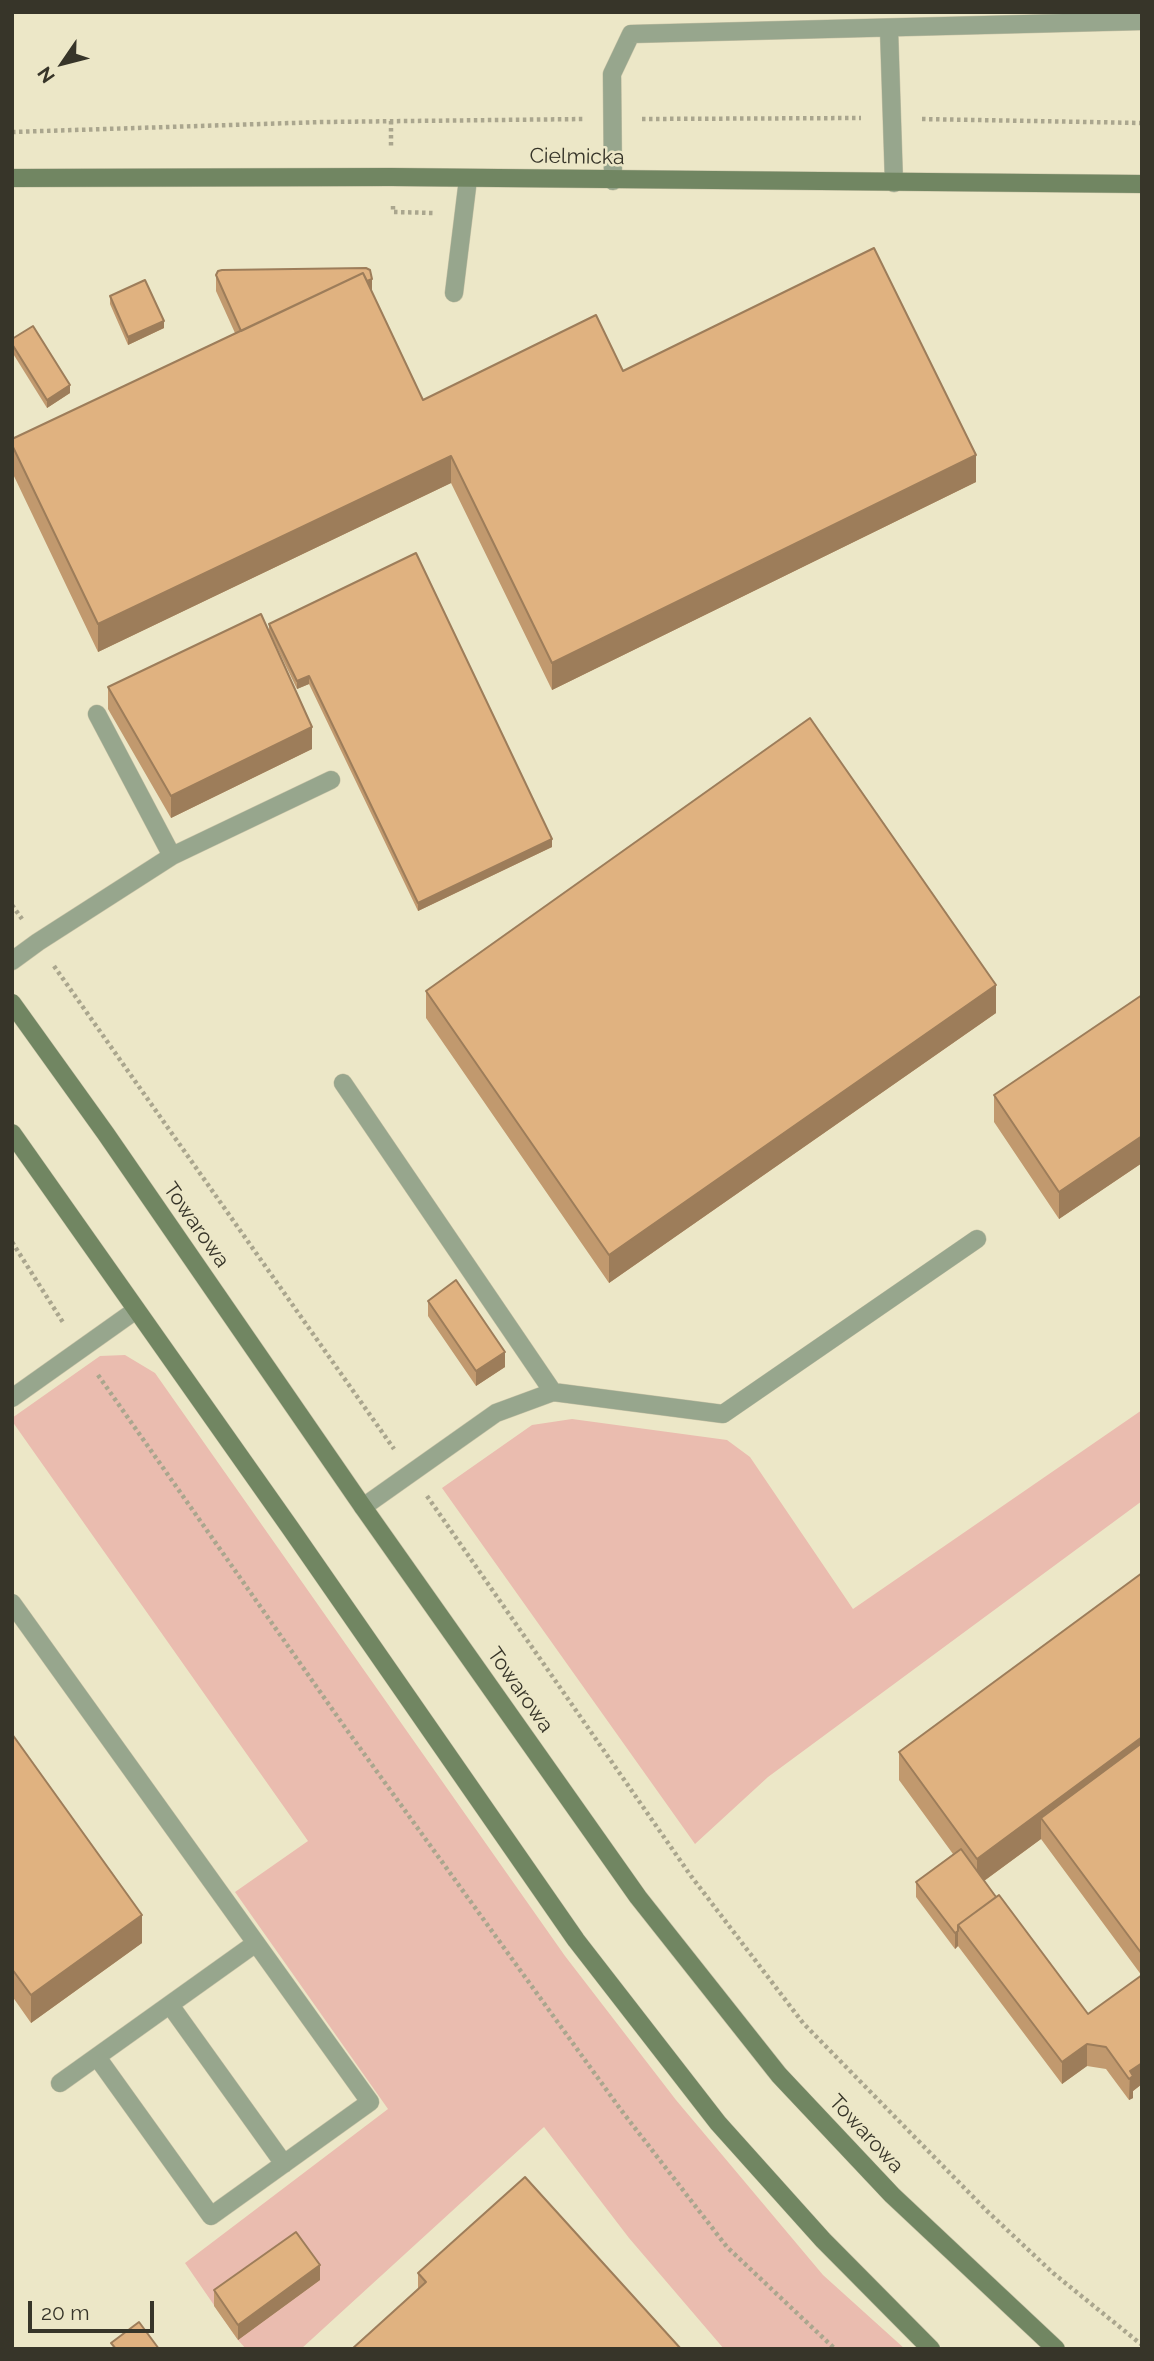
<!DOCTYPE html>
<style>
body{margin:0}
#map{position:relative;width:1154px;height:2361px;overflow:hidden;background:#ece7c7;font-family:Raleway,sans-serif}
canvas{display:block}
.frame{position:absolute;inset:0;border:14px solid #373529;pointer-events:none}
.north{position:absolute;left:28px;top:28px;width:70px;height:70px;-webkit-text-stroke:5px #ece7c7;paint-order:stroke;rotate:235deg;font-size:19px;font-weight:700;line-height:28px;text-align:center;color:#373529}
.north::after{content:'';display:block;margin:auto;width:24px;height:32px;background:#373529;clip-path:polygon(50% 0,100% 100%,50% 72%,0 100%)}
.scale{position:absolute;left:28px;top:2301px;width:126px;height:32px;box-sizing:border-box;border:4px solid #373529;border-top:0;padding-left:9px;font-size:21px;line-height:24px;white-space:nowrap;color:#373529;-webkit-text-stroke:5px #ece7c7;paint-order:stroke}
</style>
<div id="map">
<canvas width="1154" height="2361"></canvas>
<div class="frame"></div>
<div class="north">N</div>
<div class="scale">20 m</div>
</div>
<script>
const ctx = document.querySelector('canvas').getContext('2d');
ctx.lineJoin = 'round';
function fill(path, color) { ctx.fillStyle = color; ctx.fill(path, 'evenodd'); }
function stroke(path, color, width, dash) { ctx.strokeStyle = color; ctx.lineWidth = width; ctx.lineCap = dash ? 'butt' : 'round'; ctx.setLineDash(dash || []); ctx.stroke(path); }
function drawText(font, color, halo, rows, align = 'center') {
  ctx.font = font + ' Raleway,sans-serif'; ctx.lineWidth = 5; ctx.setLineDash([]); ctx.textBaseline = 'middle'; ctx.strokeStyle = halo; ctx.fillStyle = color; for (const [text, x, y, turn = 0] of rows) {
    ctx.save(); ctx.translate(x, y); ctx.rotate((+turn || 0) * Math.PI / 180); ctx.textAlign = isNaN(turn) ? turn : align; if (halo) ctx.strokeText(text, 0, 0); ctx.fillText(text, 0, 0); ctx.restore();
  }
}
fill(new Path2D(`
 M125,1355L155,1373L565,1956L676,2100L823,2275L905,2349H724L629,2238L544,2127L301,2349H246L238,2340L185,2263L388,2109L235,1892L308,1841L12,1421V1418L100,1356Z
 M1142,1410V1501L768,1777L695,1844L442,1488L532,1425L572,1419L727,1440L750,1457L853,1609Z`), '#eabcaf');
const lane = new Path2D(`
 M889,29L894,183
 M613,181L612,74L631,34L1142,21
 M454,293L468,179
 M97,714L172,856
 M12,961L38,942L172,856L331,780
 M343,1083L553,1392
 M12,1398L136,1310
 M363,1507L496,1413L553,1392L723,1414L977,1239
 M12,1603L370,2102L211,2216L97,2057
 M170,2005L284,2164
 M60,2083L256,1943`);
const secondary = new Path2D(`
 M12,178L391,177L1142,184
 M12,1003L106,1134L363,1507L638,1897L779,2075L892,2195L1056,2349
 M12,1133L291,1529L576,1940L718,2123L823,2240L931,2349`);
stroke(lane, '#c8c3a7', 19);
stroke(secondary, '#c8c3a7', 19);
stroke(new Path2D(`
 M642,119L861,118
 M922,119L1142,123
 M391,121V148
 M12,132L323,122L584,119
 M393,206V212L434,213
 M12,905L22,919
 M54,966L394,1449
 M12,1242L64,1324
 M98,1375L344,1726L621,2110L727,2247L835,2349
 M427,1496L691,1876L803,2023L987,2211L1053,2273L1142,2345`), '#aaa68e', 4.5, [3.5, 3.5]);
stroke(lane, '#97a68d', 18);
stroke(secondary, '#718662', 18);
fill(new Path2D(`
 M216,275L372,293L423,400L623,371L976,482L552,690L451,483L98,652L12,472V439L235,333L216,291Z
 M110,296L164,328L128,345L110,304Z
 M12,339L70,393L47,408L12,352Z
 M269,624L552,847L418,911L309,684L297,689L269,631Z
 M108,687L312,749L171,818L108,709Z
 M426,991L996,1013L609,1283L426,1018Z
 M1142,995V1163L1059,1219L994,1122V1095Z
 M428,1301L505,1367L476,1386L428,1316Z
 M1142,1573V2084L1133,2091V2098L1129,2100L1106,2069L1087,2066L1062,2084L958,1946L955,1949L916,1897V1882L953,1854L899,1780V1752ZM1041,1839L1142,1976L1088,2014L984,1881Z
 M12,1734L142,1943L31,2023L12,1996Z
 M418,2273L681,2349L418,2289Z
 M320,2280L238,2340L214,2306V2290Z`), '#c1996e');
fill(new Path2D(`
 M372,279V294L245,355Z
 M164,321V328L128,345V337Z
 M70,385V393L47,408V400Z
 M976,455V482L552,690V663Z
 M451,456V483L98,652V624Z
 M309,676V684L297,689V681Z
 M312,727V749L171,818V796Z
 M552,839V847L418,911V903Z
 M996,985V1013L609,1283V1255Z
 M1142,1136V1163L1059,1219V1192Z
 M505,1352V1367L476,1386V1371Z
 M1142,1737V1764L1041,1818V1839L977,1886V1859Z
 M142,1915V1943L31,2023V1995Z
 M958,1931V1946L955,1949V1933Z
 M1087,2044V2066L1062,2084V2062Z
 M1142,2063V2084L1133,2091V2098L1129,2100L1130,2071Z
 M320,2265V2280L238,2340V2325Z`), '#9d7d5a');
const building = new Path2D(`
 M874,248L976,455L552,663L451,456L98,624L12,445V439L363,273L423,400L596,315L623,371Z
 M366,268L370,270L372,279L367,281L363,273L241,331L216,275L218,271L222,270Z
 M145,280L164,321L128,337L110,296Z
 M33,326L70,385L47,400L12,344V339Z
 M416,553L552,839L418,903L309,676L297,681L269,624Z
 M261,614L312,727L171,796L108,687Z
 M810,718L996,985L609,1255L426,991Z
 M1142,995V1136L1059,1192L994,1095Z
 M456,1280L505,1352L476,1371L428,1301Z
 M1142,1573V1737L977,1859L899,1752Z
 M12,1734L142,1915L31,1995L12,1969Z
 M1142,1743V1954L1041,1818Z
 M961,1849L996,1897L958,1925V1931L955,1933L916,1882Z
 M999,1895L1088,2014L1142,1975V2063L1130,2071L1133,2076L1129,2079L1106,2047L1087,2044L1062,2062L958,1925Z
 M525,2177L681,2349H352L426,2282L418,2273Z
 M296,2232L320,2265L238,2325L214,2290Z
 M139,2322L159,2349H116L111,2343Z`);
fill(building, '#e0b280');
stroke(building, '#9d7d5a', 2);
drawText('21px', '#373529', '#ece7c7', [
 ["Cielmicka",577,157,1],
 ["Towarowa",196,1225,55],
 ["Towarowa",520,1690,55],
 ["Towarowa",866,2134,47]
]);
</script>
